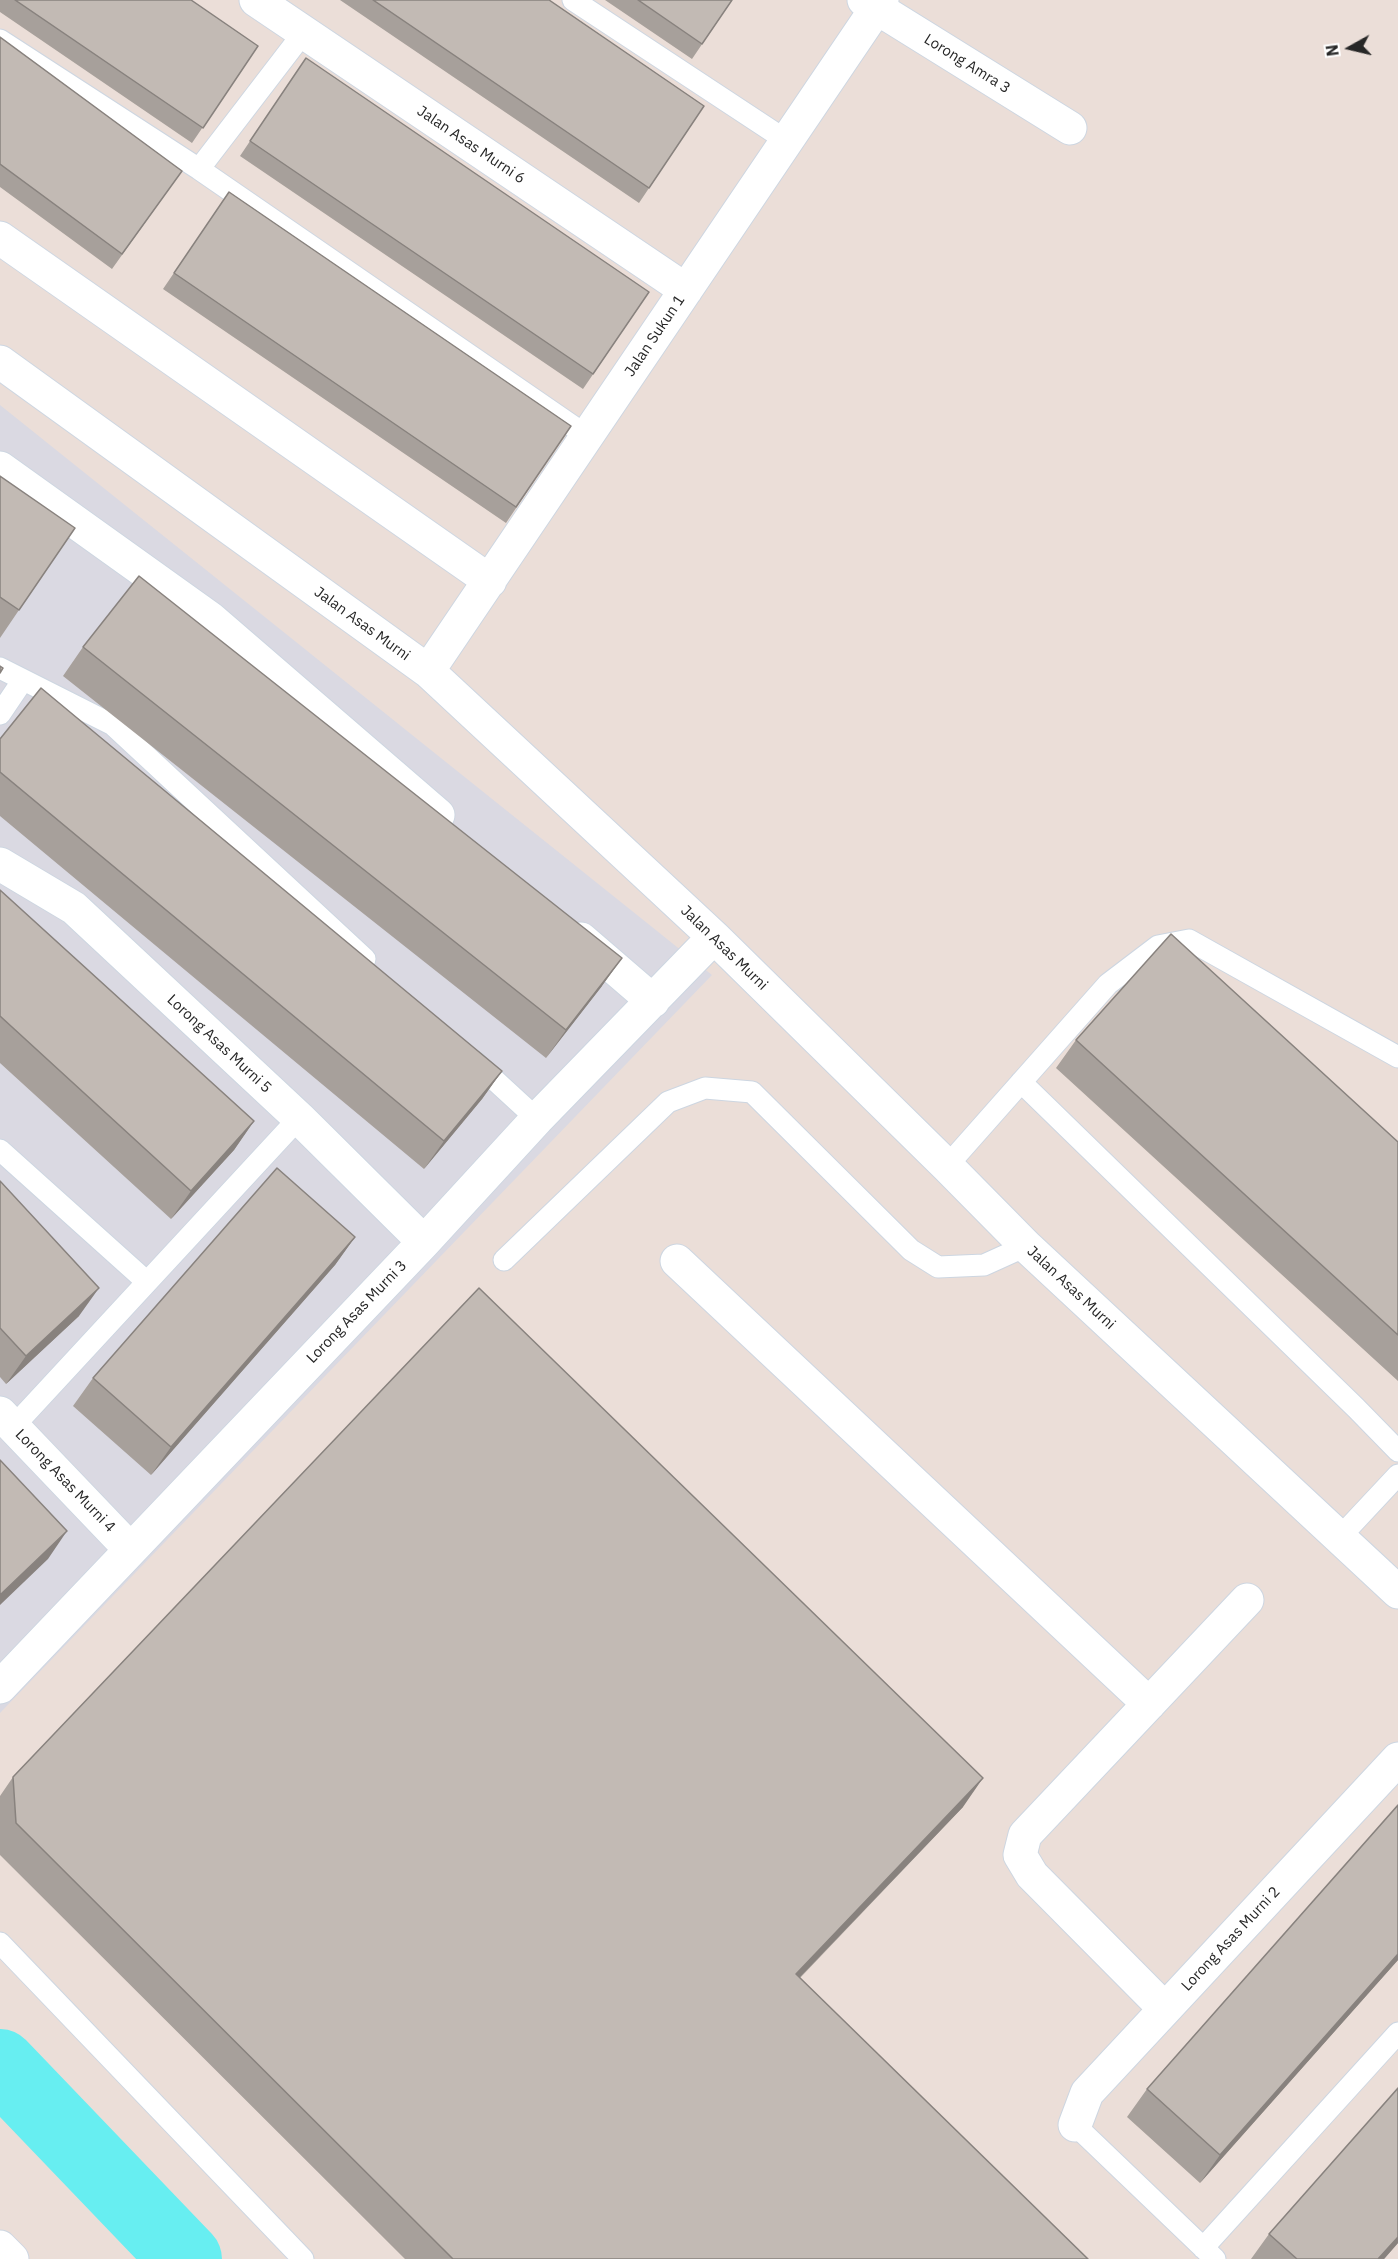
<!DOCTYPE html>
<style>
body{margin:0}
#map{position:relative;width:1398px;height:2259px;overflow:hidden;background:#ebded8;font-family:"IBM Plex Sans",sans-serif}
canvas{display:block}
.north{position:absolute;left:1320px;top:18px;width:60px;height:60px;-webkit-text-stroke:4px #fff;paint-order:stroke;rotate:262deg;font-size:16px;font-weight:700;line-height:24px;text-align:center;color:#272727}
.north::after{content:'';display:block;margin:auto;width:21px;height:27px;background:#272727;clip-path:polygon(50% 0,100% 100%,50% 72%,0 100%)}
</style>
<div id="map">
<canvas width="1398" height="2259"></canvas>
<div class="north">N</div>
</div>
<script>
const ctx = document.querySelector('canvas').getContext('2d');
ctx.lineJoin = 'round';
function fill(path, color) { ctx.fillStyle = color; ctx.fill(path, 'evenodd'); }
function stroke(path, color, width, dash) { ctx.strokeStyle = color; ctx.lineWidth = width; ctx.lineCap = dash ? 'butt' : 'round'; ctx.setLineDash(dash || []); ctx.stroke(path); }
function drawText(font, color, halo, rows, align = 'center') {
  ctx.font = font + ' "IBM Plex Sans",sans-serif'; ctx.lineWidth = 4.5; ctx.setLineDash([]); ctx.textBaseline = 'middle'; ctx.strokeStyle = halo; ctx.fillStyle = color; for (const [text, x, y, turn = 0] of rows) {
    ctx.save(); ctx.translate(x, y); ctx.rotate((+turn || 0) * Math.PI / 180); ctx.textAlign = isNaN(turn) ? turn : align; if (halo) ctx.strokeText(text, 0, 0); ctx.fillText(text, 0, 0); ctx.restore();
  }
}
fill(new Path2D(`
 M0,405L712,975L0,1713Z`), '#dad9e2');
stroke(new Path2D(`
 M0,2065L186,2259`), '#67eef1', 72);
const lane = new Path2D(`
 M573,0L787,141
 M0,40L199,169L587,436
 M199,169L304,32
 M0,668L113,725L365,959
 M0,714L23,680
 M475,1062L537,1119
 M1021,1082L1356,1408L1398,1451
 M0,1150L147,1282
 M947,1166L1108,984L1158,946L1189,940L1398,1057
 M504,1260L668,1102L705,1088L752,1092L911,1250L938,1267L984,1265L1026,1246
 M13,1427L299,1118
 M1340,1537L1398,1475
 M0,1943L303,2259
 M1075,2125L1215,2259
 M1203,2248L1398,2033`);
const street = new Path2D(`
 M256,0L686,290
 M864,0L1070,128
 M0,238L490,581
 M0,362L428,671L714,937L947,1166L1026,1246L1398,1592
 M0,468L211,619L438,815
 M428,671L882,0
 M0,864L74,908L299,1118L424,1242
 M581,939L653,1001
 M677,1261L1149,1704
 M0,1413L130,1549
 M0,1687L424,1242L537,1119L714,937
 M1165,2009L1032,1875L1020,1855L1025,1835L1247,1600
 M1075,2125L1087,2093L1398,1759
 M0,2247L12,2259`);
stroke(lane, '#cdd6e1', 23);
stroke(street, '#cdd6e1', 35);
stroke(lane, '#fff', 21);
stroke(street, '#fff', 33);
fill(new Path2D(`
 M0,0H191L258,46L192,143L0,12Z
 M340,0H549L704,106L639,203Z
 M605,0H732L692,59Z
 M0,37L182,171L112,269L0,187Z
 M295,74L649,292L583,389L240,156Z
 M229,192L571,426L506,523L163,289Z
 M0,476L19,610L0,638Z
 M83,647L602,986L546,1058L63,676Z
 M0,739L502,1071L482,1099L424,1169L0,816Z
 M0,890L254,1121L234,1150L171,1219L0,1063Z
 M1076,1040L1398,1142V1381L1056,1068Z
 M0,1181L79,1316L6,1384L0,1377Z
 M355,1237L335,1265L151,1475L73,1406L93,1378Z
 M13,1777L963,1807L800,1978L1088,2259H405L0,1855V1796Z
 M1398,1805V1960L1200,2183L1127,2117L1147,2089Z
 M1398,2088V2243L1384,2259H1251L1269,2234Z`), '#a7a09b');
fill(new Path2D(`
 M622,958L602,986L546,1058L566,1030Z
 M502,1071L482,1099L424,1169L444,1141Z
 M254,1121L234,1150L171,1219L191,1191Z
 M355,1237L335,1265L151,1475L171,1447Z
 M99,1288L79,1316L6,1384L26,1356Z
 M67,1531L48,1559L0,1605V1595Z
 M983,1778L963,1807L776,2002L796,1974Z
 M1398,1954V1960L1200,2183L1220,2155Z
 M1398,2237V2243L1384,2259H1378Z`), '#88827e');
const building = new Path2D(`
 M15,0H191L258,46L203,128Z
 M373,0H549L704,106L649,188Z
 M638,0H732L702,44Z
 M0,37L182,171L122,254L0,164Z
 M306,58L649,292L593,374L250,141Z
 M229,192L571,426L516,507L174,273Z
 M0,476L75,528L19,610L0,597Z
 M139,576L622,958L566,1030L83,647Z
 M0,666L3,668L0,673Z
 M41,688L502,1071L444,1141L0,772V739Z
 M0,890L254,1121L191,1191L0,1016Z
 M1171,934L1398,1142V1335L1076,1040Z
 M277,1168L355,1237L171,1447L93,1378Z
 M0,1181L99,1288L26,1356L0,1328Z
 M479,1288L983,1778L796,1974L1088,2259H453L16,1823L13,1777Z
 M0,1460L67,1531L0,1595Z
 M1398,1805V1954L1220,2155L1147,2089Z
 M1398,2088V2237L1378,2259H1297L1269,2234Z`);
fill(building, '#c2bab4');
stroke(building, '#88827e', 1.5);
drawText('15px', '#272727', '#fff', [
 ["Lorong Amra 3",967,64,32],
 ["Jalan Asas Murni 6",471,145,34],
 ["Jalan Sukun 1",655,336,-56],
 ["Jalan Asas Murni",362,624,36],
 ["Jalan Asas Murni",724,948,44],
 ["Lorong Asas Murni 5",219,1044,43],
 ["Jalan Asas Murni",1071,1288,43],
 ["Lorong Asas Murni 3",357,1312,-46],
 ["Lorong Asas Murni 4",65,1481,46],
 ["Lorong Asas Murni 2",1231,1939,-47]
]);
</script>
